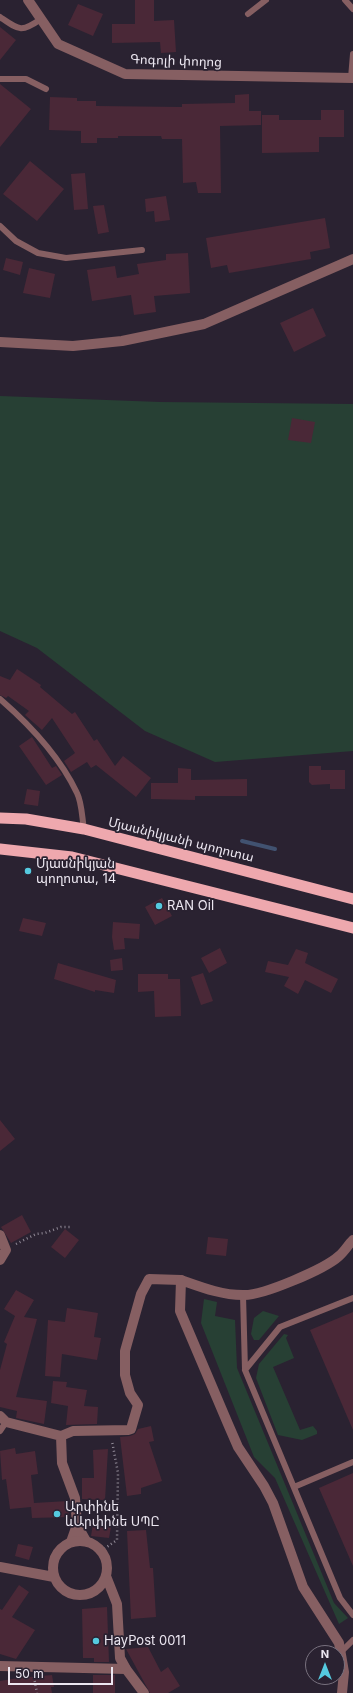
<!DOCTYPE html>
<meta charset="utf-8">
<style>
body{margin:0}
#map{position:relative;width:353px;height:1693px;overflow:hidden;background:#2a2231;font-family:Inter,sans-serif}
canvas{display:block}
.north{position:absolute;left:305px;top:1645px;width:40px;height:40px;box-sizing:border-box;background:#2a2231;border:1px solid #78717e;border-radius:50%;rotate:0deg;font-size:11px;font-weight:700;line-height:16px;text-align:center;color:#ece7f1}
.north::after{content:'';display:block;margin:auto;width:14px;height:18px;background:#55cadf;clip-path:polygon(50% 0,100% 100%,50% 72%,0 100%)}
.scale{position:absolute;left:8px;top:1667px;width:105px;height:18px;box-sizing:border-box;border:2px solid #ece7f1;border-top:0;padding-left:5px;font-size:12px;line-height:14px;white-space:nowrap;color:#ece7f1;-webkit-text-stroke:3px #2a2231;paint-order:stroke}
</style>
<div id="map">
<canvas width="353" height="1693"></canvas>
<div class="north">N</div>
<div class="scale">50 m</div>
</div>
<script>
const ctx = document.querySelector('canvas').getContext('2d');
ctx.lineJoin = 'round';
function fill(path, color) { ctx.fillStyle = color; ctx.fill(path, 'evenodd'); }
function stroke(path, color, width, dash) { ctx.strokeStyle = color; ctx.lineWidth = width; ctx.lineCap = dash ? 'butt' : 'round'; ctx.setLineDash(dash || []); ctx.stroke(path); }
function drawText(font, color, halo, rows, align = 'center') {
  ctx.font = font + ' Inter,"Noto Sans Armenian",sans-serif'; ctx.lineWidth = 3.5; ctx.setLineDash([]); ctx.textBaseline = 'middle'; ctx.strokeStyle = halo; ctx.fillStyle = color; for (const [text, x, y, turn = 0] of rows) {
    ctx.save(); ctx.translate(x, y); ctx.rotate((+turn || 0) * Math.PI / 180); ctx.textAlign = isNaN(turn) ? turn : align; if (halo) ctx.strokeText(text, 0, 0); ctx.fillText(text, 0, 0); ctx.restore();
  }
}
fill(new Path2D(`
 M0,396L160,402L353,404V751L215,762L145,731L37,648L0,631Z
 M204,1299L217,1302L215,1316L235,1320L237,1368L334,1603L348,1618L339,1624L275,1478L254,1457L201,1323Z
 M263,1311L279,1316L259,1340H254L251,1334L254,1318Z
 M284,1334L288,1335L286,1338L294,1358L273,1367L300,1430L313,1426L317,1431V1434L302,1440L278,1435L256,1378L259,1364Z`), '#274034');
stroke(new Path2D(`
 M242,841L275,849`), '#415270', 4);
fill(new Path2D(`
 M135,0H154V21L174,20L176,52L161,53L160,42L112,43V24H135Z
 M78,4L103,14L93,36L68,25Z
 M0,27L16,40L0,60Z
 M0,84L31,109L0,147Z
 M249,94V111H261V125L220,126L221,193H198L196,182L183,183L182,139H162L161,136H118V138H97V143H81V131L49,130L50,97L77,98V101H96V106L182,107V104L235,103V95Z
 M321,110H344V137H319V152L262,153V115H279V120H321Z
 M30,161L64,189L37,221L3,194Z
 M85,173L88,209L74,210L71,174Z
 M166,196L170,220L155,222L154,211L146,212L145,199Z
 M104,205L109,232L98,234L93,206Z
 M325,218L330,248L310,252L311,259L229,273L227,265L211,268L206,238Z
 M188,253L190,293L154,296L156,312L134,315L131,295L92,301L87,270L115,266L117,278L139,274L137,264L166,260V254Z
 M6,258L23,262L20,275L3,270Z
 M29,268L55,274L50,298L23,293Z
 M313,308L326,336L294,352L280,323Z
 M292,418L315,422L311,443L288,440Z
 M17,669L41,685L40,687L72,714L75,712L94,741L97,739L115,766L123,756L151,778L136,797L96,765L91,768L87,762L71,772L64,761L75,753L52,718L42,730L25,715L29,711L8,696L6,698L0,695V676L10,680Z
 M32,737L52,768L56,766L62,775L46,785L19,746Z
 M309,766H321V770H345V789H330V784L312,785L309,782Z
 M178,768L191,769V780L247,779V796H195V800L151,799V783H178Z
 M27,789L40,791L38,806L24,804Z
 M162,898L172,916L155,925L145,907Z
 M23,918L46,923L42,936L19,931Z
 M113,922L140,924L139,939L124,938L125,949L114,950L112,937Z
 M220,948L227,963L209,973L201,958Z
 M296,949L308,953L305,963L338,979L331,993L305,980L298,994L284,986L289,977L265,972L268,961L288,965Z
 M122,958L123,970L111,971L110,960Z
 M58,963L116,980L114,993L95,990V992L54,979Z
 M203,973L213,1001L201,1005L191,977Z
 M138,974H168V979H180L181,1016L155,1017L154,991L138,992Z
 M0,1120L15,1139L0,1151Z
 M22,1215L31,1232L11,1243L1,1227Z
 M65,1229L79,1240L65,1258L51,1247Z
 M208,1237L228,1239L226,1256L206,1254Z
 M16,1290L34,1300L24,1317L37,1319L16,1397L47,1401L44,1424L16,1418L17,1411L0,1407V1370L7,1344L4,1342L15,1316L4,1309Z
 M67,1308L98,1313L94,1337L101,1338L97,1360L62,1354L60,1377L45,1376L48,1320L65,1322Z
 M353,1312V1430L310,1330Z
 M53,1381L67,1382L66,1387L87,1390L84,1406L98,1407L97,1424L66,1425L68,1406L51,1403Z
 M151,1426L154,1441L149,1442L162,1481L141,1488V1494L127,1496L120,1437L130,1436L135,1434L138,1429Z
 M15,1448L16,1454L35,1451L38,1474L31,1475L34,1503L68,1501L69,1517L32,1518L31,1507L10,1509L6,1479L2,1480L0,1451Z
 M108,1449L105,1500L82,1499V1478H94L93,1450Z
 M353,1473V1566L319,1488Z
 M93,1524L111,1527L109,1538L91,1536Z
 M146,1530L150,1568H153L156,1617L131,1619L127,1531Z
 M18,1544L33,1547L29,1560L15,1556Z
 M19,1585L29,1592L12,1617L35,1630L16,1659L0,1654V1609L2,1610Z
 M107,1607L109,1662H94V1658H83L82,1609Z
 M148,1647L161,1672L168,1667L180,1686L168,1693H150L126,1649Z
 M52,1675L54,1687H51L52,1693H0V1681L30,1676V1677Z
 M93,1675H115V1693H93Z`), '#4a2837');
stroke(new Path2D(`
 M16,1244L36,1234L45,1233L61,1227H72
 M101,1551L117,1540L118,1473L112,1441
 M34,1677L37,1693`), '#908996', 2.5, [1, 3]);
stroke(new Path2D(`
 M345,0L353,9
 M248,14L266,0
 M0,17C19,30 21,33 41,19
 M351,78L353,54
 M0,79H26L46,89
 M0,226L16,241L38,253L66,258L142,250
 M0,699C30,725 60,757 77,793C82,803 82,818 84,829
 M243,1295L245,1370L340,1598L353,1615
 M245,1370L280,1327L353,1298
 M0,1431L6,1422
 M294,1487L353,1462
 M342,1651L353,1640`), '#865f62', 6);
stroke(new Path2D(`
 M28,0L58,44L125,74L353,78
 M0,1235L6,1250L0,1260
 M0,1416L6,1422L61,1436L73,1431L128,1430L131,1429L138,1405L130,1393L125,1375V1351L141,1294L149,1279L181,1280
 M61,1436L62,1463L75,1498L77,1525L86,1541
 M71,1542L77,1525
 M0,1666L126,1669`), '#865f62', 10);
stroke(new Path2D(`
 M0,342L73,346L122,341L204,324L353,259
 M53 1568a27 27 0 1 1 54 0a27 27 0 1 1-54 0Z
 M0,1567L54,1577
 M106,1576L117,1604L120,1658L126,1669L144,1693
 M342,1693L344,1672L339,1643L303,1587L273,1503L264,1486L238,1447L228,1424L180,1311L181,1280C201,1287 221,1295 243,1295C262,1296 325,1269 339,1256C344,1252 348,1245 353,1240`), '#865f62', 10);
stroke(new Path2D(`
 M0,818L26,819L84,829L353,899
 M0,849L72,857L353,928`), '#eea8ae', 11);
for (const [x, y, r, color] of [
 [28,871,4,"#55cadf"],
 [159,906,4,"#55cadf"],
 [57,1514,4,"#55cadf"],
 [96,1641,4,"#55cadf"]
]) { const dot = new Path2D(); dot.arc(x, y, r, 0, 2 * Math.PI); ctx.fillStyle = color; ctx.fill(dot); stroke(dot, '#2a2231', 1.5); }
drawText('13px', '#ece7f1', '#2a2231', [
 ["Գոգոլի փողոց",176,61,2],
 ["Մյասնիկյանի պողոտա",181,840,14]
]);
drawText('13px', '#ece7f1', '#2a2231', [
 ["Մյասնիկյան",36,864],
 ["պողոտա, 14",36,879],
 ["RAN Oil",167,906],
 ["Արփինե",65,1507],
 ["ևԱրփինե ՍՊԸ",65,1522],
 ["HayPost 0011",104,1641]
], 'left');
</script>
